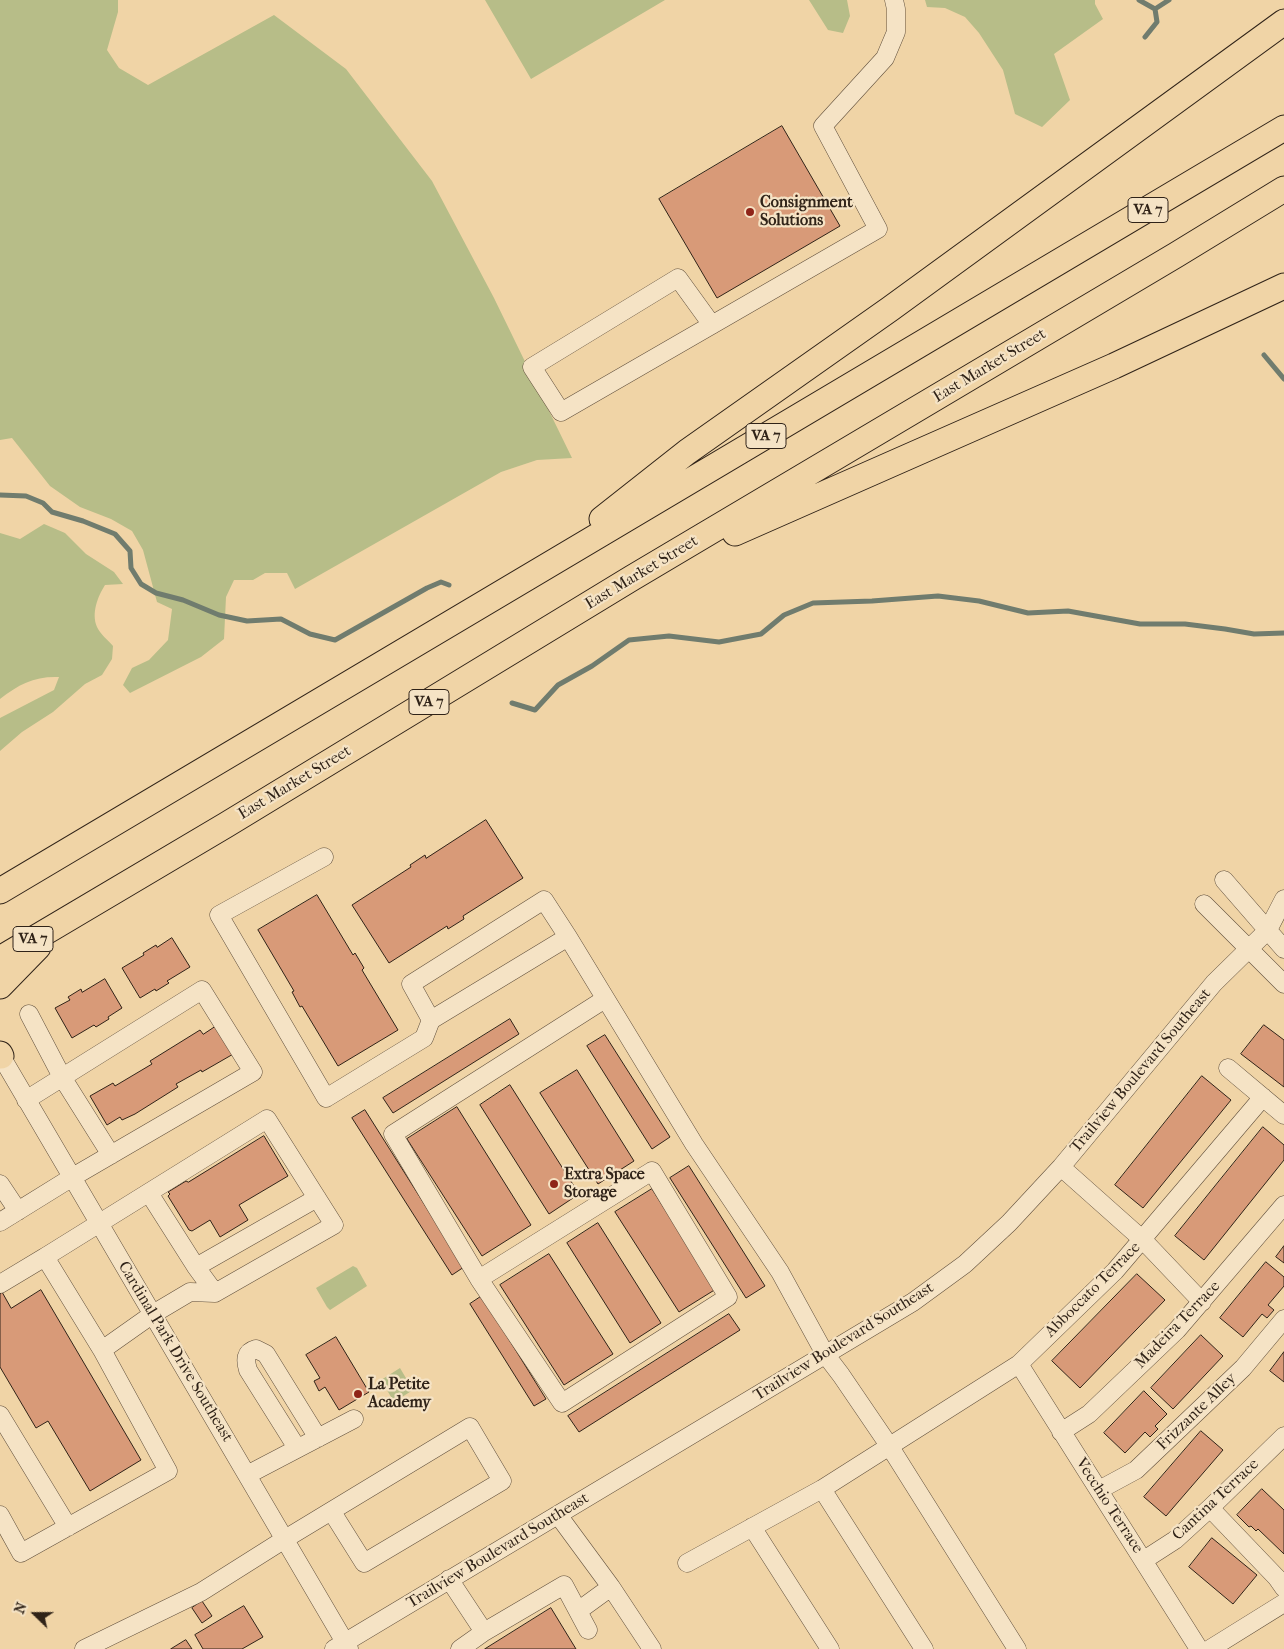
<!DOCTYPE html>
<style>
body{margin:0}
#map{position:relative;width:1284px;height:1649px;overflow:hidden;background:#f0d4a6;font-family:"IM FELL French Canon",serif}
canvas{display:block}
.north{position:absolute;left:10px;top:1589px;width:50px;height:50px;-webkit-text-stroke:4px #f5e3c5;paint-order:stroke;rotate:292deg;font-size:14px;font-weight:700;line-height:20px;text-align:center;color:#302318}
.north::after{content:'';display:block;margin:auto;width:18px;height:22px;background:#302318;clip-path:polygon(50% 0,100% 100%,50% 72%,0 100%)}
</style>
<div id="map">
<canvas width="1284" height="1649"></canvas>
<div class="north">N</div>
</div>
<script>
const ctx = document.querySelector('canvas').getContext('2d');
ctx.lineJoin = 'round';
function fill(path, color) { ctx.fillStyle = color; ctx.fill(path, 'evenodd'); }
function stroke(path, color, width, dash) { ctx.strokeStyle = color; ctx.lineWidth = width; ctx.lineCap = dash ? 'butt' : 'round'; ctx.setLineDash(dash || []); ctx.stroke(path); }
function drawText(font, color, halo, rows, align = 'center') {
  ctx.font = font + ' "IM FELL French Canon",serif'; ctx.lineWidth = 4.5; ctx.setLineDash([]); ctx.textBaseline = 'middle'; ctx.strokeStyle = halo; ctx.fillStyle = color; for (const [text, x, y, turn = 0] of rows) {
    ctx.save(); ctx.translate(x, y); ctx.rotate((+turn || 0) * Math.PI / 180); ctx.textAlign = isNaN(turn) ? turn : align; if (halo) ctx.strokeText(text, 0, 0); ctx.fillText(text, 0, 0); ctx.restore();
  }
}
fill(new Path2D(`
 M0,0H118V12L107,50L119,68L148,85L274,15L346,69L432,181L494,298L572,458L537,460L501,472L295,589L287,573H265L253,580H234L226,597L224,639L201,657L130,693L123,685L132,668L149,660L168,640L172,609L157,602L143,550L132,531L111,519L80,507L50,486L12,438L0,440Z
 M485,0H665L531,79Z
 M809,0H847L850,16L843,33L828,30Z
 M925,0H1095V4L1103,19L1054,54L1070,100L1042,127L1015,114L1003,70L979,33L965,17L945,8L927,7Z
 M44,524L65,533L86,554L114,572L123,584L105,585C98,596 91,613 97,627C100,634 108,640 113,646L112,659L102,675L85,684L53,712L22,732L0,751V718L54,690L59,677C35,676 19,684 0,699V533L20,539Z
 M353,1266L357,1268L367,1286L330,1310L327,1307L316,1288Z
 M400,1368L413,1390L394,1402L381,1380Z`), '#b7bd88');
stroke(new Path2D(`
 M1139,0L1155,9
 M1145,37L1157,22L1155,9L1169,0
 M1264,355L1284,379
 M0,495L26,496L43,503L52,512L83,521L115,534L130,551L131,568L141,584L156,593L183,600L219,615L247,621L281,619L310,634L335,640L427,588L441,582L449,585
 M512,703L535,710L558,685L592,666L629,640L669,636L719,642L761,634L784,615L813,603L872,601L938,596L979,601L1028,613L1068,611L1140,624H1185L1225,629L1254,634L1284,633`), '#707c6e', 5);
const building = new Path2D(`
 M782,126L840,226L717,298L659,199Z
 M486,820L523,878L463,916L464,919L448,929L447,926L389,963L352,905L411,867L410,865L425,855L426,858Z
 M317,895L353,955L355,953L364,968L362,970L398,1030L338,1066L302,1006L300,1007L292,992L294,991L258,930Z
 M172,938L190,967L167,981L169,983L156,991L155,989L140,998L122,968L144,955L143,953L156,945L157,947Z
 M105,979L122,1008L108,1017L109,1019L96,1027L94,1025L72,1038L55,1008L70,1000L68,997L81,989L82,992Z
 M510,1019L519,1034L393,1113L383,1098Z
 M218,1025L235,1053L202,1072L201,1070L176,1084L178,1087L135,1114L122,1120L120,1117L107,1125L90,1096L113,1083L115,1086L152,1064L150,1061L200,1030L203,1034Z
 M1264,1025L1284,1040V1087L1241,1054Z
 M605,1035L670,1137L652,1149L587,1046Z
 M577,1070L634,1161L598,1184L540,1093Z
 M1202,1076L1231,1100L1143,1208L1115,1185Z
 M510,1085L579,1194L549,1214L480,1105Z
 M457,1107L531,1225L482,1256L407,1139Z
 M365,1110L464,1267L452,1275L352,1118Z
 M1263,1127L1284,1145V1160L1204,1260L1175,1236Z
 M264,1136L288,1176L239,1205L248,1220L220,1237L210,1220L192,1231L189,1230L168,1196L170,1194L168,1192L186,1181L188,1182Z
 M689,1166L765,1286L746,1298L670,1178Z
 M652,1189L716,1289L679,1312L615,1212Z
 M598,1223L661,1323L630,1343L567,1243Z
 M1284,1246V1263L1276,1257Z
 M549,1254L613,1354L564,1385L500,1285Z
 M1266,1262L1284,1277V1286L1268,1305L1274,1310L1267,1318L1262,1314L1243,1337L1220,1318Z
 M1137,1274L1165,1300L1080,1388L1052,1361Z
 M41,1290L141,1460L90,1491L48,1421L36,1428L0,1367V1294L2,1292L11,1308Z
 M482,1296L546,1399L534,1406L470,1304Z
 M729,1314L740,1330L579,1432L568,1416Z
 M1201,1335L1223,1356L1173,1409L1151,1388Z
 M336,1337L369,1392L339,1410L325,1387L319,1391L314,1381L320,1378L306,1355Z
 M1284,1352V1382L1270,1371Z
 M1144,1391L1167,1414L1155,1426L1158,1429L1150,1437L1145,1432L1125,1453L1104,1433Z
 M1201,1431L1223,1450L1166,1516L1144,1497Z
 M1262,1489L1284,1510V1554L1258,1529L1256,1531L1251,1526L1249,1527L1237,1515Z
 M1212,1538L1257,1575L1233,1604L1189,1567Z
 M202,1601L212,1616L202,1623L192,1608Z
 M244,1606L263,1637L242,1649H203L195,1635Z
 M551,1608L576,1649H485Z
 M186,1640L192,1649H171Z`);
fill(building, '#d89a78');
stroke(building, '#302318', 1);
const minor = new Path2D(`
 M712,325L678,278L532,367L561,412L878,229L823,126L885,58L896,32V9L894,0
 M324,857L219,915L326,1098L424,1038L431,1020
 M1224,880L1284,949
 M1204,904L1284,984
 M568,937L431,1020L411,984L544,900L568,937L694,1144L780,1272L825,1354L841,1375L890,1447L1017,1649
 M29,1014L62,1077L111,1155
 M1,1056L349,1649
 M1228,1068L1284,1115
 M1061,1167L1143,1240L1202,1302
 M0,1184L18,1211
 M149,1193L196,1267L215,1293
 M0,1222L71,1178L253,1072L202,990L26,1100
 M45,1257L267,1119L334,1225L215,1293L190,1292L153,1314L102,1350
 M196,1267L317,1198
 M479,1279L562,1403L728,1297L652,1171L479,1279L393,1134L605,999
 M0,1284L45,1257L102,1350L168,1471L21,1553L0,1515
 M1019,1364L1199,1649
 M0,1415L68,1527
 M1061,1432L1089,1414L1177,1330L1284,1205
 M297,1448L248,1370C245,1360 245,1352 256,1349L266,1354L318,1438
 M247,1475L354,1419
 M822,1489L1019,1364L1115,1271L1263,1097
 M1099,1490L1136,1470L1243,1368L1284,1319
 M1210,1508L1277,1578L1284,1588
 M558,1515L611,1587L578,1611
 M752,1527L830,1649
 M1144,1560L1175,1540L1210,1508L1284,1436
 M687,1563L822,1489L924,1649
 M449,1579L484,1632L460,1649
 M611,1587L652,1649
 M484,1632L564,1585L588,1630
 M84,1649L201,1592L285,1539L470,1427L502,1481L364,1563L332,1512
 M334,1649L913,1302L965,1264L1009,1223L1061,1167L1214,983L1268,930L1284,899
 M1210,1649L1284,1603`);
const highway = new Path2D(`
 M602,519L687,452L890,309L1284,22
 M735,533L1114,366L1284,286
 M0,891L1284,128
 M0,959L226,825L632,578L1176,255L1284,189
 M0,986L38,947
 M0,1054L1,1056`);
stroke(minor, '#604f3c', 19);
stroke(highway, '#302318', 27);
stroke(minor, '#f5e3c5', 18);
stroke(highway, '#f0d4a6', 25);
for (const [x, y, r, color] of [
 [750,212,5,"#8f2418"],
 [554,1184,5,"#8f2418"],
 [358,1394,5,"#8f2418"]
]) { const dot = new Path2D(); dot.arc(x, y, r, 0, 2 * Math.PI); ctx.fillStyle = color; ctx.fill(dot); stroke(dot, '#f5e3c5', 2); }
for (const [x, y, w] of [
 [1148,210,40],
 [766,436,40],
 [429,702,40],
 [33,939,40]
]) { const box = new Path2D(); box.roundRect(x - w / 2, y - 12.5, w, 25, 4); ctx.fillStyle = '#f5e3c5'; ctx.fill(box); stroke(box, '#302318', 1); }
drawText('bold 15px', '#302318', null, [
 ["VA 7",1148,210],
 ["VA 7",766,436],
 ["VA 7",429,702],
 ["VA 7",33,939]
]);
drawText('bold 16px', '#302318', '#f5e3c5', [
 ["Consignment",760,203],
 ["Solutions",760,221],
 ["Extra Space",564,1175],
 ["Storage",564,1193],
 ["La Petite",368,1385],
 ["Academy",368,1403]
], 'left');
drawText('16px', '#302318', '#f5e3c5', [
 ["East Market Street",990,366,-31],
 ["East Market Street",642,573,-31],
 ["East Market Street",295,783,-31],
 ["Trailview Boulevard Southeast",1141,1071,-50],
 ["Abboccato Terrace",1093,1290,-45],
 ["Madeira Terrace",1178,1325,-46],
 ["Trailview Boulevard Southeast",844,1342,-32],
 ["Cardinal Park Drive Southeast",175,1352,59],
 ["Frizzante Alley",1197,1412,-44],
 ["Cantina Terrace",1216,1500,-43],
 ["Vecchio Terrace",1109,1506,57],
 ["Trailview Boulevard Southeast",498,1551,-31]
]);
</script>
